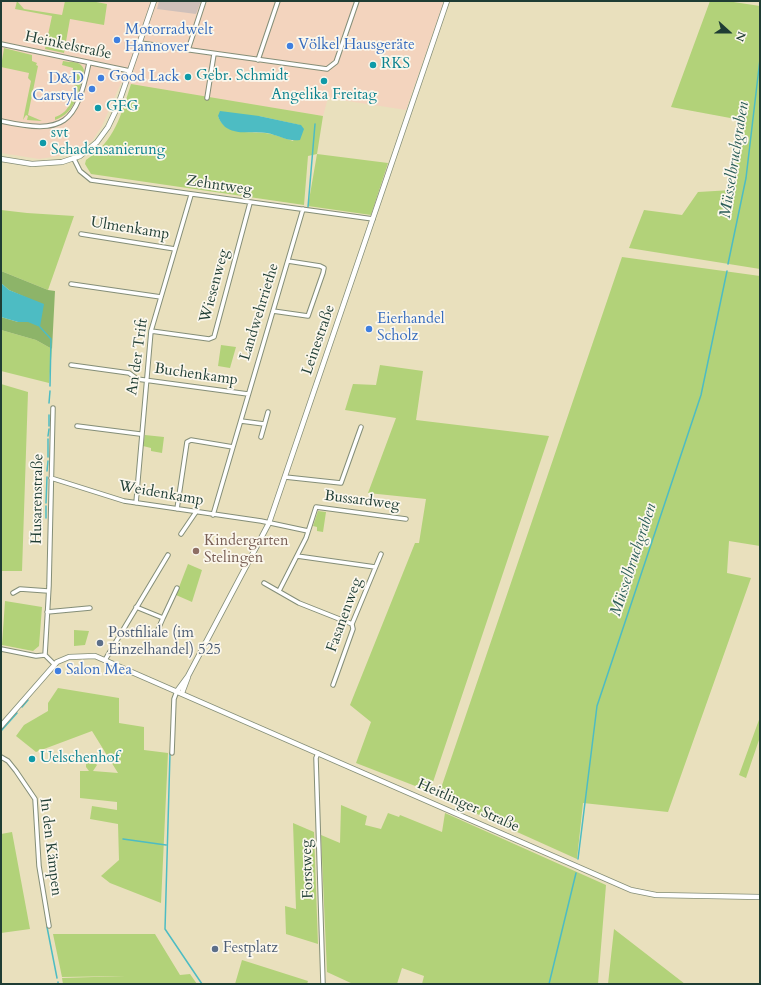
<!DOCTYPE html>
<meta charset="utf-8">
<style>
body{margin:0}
#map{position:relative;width:761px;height:985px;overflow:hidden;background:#e9e0bd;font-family:Cardo,serif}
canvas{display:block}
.frame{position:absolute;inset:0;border:2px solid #1f3d34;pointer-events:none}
.north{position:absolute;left:709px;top:12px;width:40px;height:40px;-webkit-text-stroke:3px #fbf7ec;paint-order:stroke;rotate:111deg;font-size:11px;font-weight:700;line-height:16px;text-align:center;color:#1f3d34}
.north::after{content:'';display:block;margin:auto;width:14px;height:18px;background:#1f3d34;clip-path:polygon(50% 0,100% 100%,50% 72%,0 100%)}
</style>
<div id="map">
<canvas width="761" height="985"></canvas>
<div class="frame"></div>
<div class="north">N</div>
</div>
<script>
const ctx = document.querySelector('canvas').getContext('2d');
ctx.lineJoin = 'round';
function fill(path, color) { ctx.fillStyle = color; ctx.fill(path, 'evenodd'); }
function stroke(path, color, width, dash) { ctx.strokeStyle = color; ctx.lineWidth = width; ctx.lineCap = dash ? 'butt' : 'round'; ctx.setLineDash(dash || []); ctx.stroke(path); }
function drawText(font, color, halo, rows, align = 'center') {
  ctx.font = font + ' Cardo,serif'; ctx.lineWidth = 3.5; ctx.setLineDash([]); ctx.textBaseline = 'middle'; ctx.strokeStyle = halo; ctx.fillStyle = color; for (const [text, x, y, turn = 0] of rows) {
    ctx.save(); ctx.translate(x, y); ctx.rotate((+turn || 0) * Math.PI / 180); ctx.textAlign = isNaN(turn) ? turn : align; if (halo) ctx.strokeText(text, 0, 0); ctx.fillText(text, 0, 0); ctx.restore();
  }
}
fill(new Path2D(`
 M1,1H444L406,110L328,98L323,116L121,83L102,126L92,141L66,155L39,159L1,153Z`), '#f3d4be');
fill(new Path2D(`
 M159,1H201L196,14L157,9Z`), '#cfc0ba');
fill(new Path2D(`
 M17,1L24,9L62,15L65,1H91L107,4L104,25L70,19L64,53L45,49L52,16L15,9Z
 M710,1H727L760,6V269L629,248L644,210L682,215L698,192L732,190L741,120L671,107Z
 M4,48L32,55V61L37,63L36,65L38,66L28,115L42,121L27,120L28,116L26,115L23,120L31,81L28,78L29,73L1,67Z
 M63,61C72,63 81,60 84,70C80,89 76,113 55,120V117C71,112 72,98 75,84L72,83V78H71L73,68L62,65Z
 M131,84L323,116L317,154L388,163L371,215L308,206L317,154L308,156L304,205L91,174L85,164L86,160C115,141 121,115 131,84ZM218,116H259L300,125L293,141C284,138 274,134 265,133C249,131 225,136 218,116Z
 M1,210L27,213L74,216L48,290L1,271Z
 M622,257L760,276V546L729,541L727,573L751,578L668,812L583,803L577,859L466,809L439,794Z
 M1,330L36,340L52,349L49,383L1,371Z
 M221,345L236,347L230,368L218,366Z
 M380,365L423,371L416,420L549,436L431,788L423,789L356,763L371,722L350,705L415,543H419L426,499L368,493L396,418L345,410L353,384L376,385Z
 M1,384L28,392L22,571H1Z
 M145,435L164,437L162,453L151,451V448L143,446Z
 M318,511L326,512L323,532L317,531V527L313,526Z
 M188,564L202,570L192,602L176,595Z
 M5,601L42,607L39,646L33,651L2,645Z
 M74,630L89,631L85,645L74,646Z
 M58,688L119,698V723L144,727V750L168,753L161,903L110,883L101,876L119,860L118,824L90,819L92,806L117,810V802L80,798V771H89L86,767V763L92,760L97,765L93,771L118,773L92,731L36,752L16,736L24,725L48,711V703Z
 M760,717V737L746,778L739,775Z
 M341,805L367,816L365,825L381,829L388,813L399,817L400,815L442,832L445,813L606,885L598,984H422L424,976L402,968L397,984H353L327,972L321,835L340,843Z
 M293,823L314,832L318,944L286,934L285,906L296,909Z
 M12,832L30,929L1,933V834Z
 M614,929L685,984H608Z
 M53,934H155L180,975L190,974L197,984H63L62,978L125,976L62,977Z
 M242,960L308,981L307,984H235Z`), '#b2d279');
fill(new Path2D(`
 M1,271L48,290L55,291L52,349L36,340L1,330V317L18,322H28L43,305L9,290L1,283Z`), '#8db469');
fill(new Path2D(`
 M220,111L259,116L301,125L304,129L300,140C288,142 278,135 267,133C250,130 226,139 218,116Z
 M1,283L9,290L44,304L40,327L28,322H18L1,317Z`), '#4dbcc3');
stroke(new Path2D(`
 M308,207L315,124
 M728,264L746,178L760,59
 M40,327L51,339L50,386
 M49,403L50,391
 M49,426V415
 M48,436L49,429
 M48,457V439
 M47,471L48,461
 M46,503L47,477
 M46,518V506
 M22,707L28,700
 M1,731L17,713
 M170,753L165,929L202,984
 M123,839L166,845
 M578,859L597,706L701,395L727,271
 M47,927L57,978
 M58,982V984
 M549,984L576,873`), '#4dbcc3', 1.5);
const minor = new Path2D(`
 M140,43L327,69L336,62L357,1
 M1,44L130,71
 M188,50L204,1
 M258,60L278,1
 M207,98L214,54
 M1,121C65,135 76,124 89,63
 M74,159L80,171L91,180L373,219
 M81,234L175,249
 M71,284L161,297
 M273,311L308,316L323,273L324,268L320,266L288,261
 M151,331L209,339L214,337L250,203
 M71,365L129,373L137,379L248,394
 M241,421L264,424
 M77,426L140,434
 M261,437L268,412
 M285,477L341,483L361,427
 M51,478L124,501L261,521L308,531
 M136,503L151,331L191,195
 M177,509L187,442L191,440L233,447
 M213,515L303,209
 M181,534L196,512
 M297,556L375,567
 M264,583L299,603L352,624
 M279,591L306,538L316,507L406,519
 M13,593L20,589L48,591
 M136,607L163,618L177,588
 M47,612L90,608
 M156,634L163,618
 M1,649L36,656L45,655L54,664
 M45,655L49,586L53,408
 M105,660L168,555
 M333,685L353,629L352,624L381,554
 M172,753L174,699L177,691
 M318,753L316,758L323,984
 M1,757L8,761L16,771L35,799L39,866L49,926`);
const tertiary = new Path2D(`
 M1,159L32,164L62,162L80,156L97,142L108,127L117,108L154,1
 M177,691L188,676L269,523L447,1
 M182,693L188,677
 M1,726L57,662L69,657L95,656L631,890L656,895L760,897`);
stroke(minor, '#848e78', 5.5);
stroke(tertiary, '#848e78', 6);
stroke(minor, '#fff', 3.5);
stroke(tertiary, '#fff', 4.5);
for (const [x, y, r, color] of [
 [117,40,4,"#3f7fe0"],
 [290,46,4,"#3f7fe0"],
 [373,65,4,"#0f9aa8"],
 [188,77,4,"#0f9aa8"],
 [101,78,4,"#3f7fe0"],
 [324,81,4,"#0f9aa8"],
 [92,89,4,"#3f7fe0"],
 [98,108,4,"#0f9aa8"],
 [43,143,4,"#0f9aa8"],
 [369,329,4,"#3f7fe0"],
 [196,551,4,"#8d6e63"],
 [100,643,4,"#5c6f8a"],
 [58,671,4,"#3f7fe0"],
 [32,759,4,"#0f9aa8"],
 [215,949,4,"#5c6f8a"]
]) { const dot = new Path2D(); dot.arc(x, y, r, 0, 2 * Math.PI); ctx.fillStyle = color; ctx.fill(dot); stroke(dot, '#fbf7ec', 1.5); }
drawText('15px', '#366cbe', '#fbf7ec', [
 ["Motorradwelt",125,31],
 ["Hannover",125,48],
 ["Völkel Hausgeräte",298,46],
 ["Good Lack",109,78],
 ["D&D",84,80,"right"],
 ["Carstyle",84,97,"right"],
 ["Eierhandel",377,320],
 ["Scholz",377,337],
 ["Salon Mea",66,671]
], 'left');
drawText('15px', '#1f3d34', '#fbf7ec', [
 ["Heinkelstraße",68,46,12],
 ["Zehntweg",219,186,8],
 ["Ulmenkamp",130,229,9],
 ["Wiesenweg",215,286,-75],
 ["Landwehrriethe",260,312,-73],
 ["Leinestraße",319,340,-71],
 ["An der Trift",138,357,-82],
 ["Buchenkamp",196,375,8],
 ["Weidenkamp",161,494,10],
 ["Husarenstraße",38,499,-89],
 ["Bussardweg",362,501,7],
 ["Fasanenweg",345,615,-70],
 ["Heitlinger Straße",468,806,24],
 ["In den Kämpen",50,847,83],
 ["Forstweg",308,869,-92]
]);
drawText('15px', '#0d838f', '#fbf7ec', [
 ["RKS",381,65],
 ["Gebr. Schmidt",196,77],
 ["Angelika Freitag",324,96,"center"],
 ["GFG",106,108],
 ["svt",51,134],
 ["Schadensanierung",51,151],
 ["Uelschenhof",40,759]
], 'left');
drawText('15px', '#785e54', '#fbf7ec', [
 ["Kindergarten",204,542],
 ["Stelingen",204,559]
], 'left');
drawText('15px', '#4e5e75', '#fbf7ec', [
 ["Postfiliale (im",108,634],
 ["Einzelhandel) 525",108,651],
 ["Festplatz",223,949]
], 'left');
drawText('italic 16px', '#2a5d58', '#fbf7ec', [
 ["Müsselbruchgraben",735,160,-81],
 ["Müsselbruchgraben",634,560,-72]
]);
</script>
